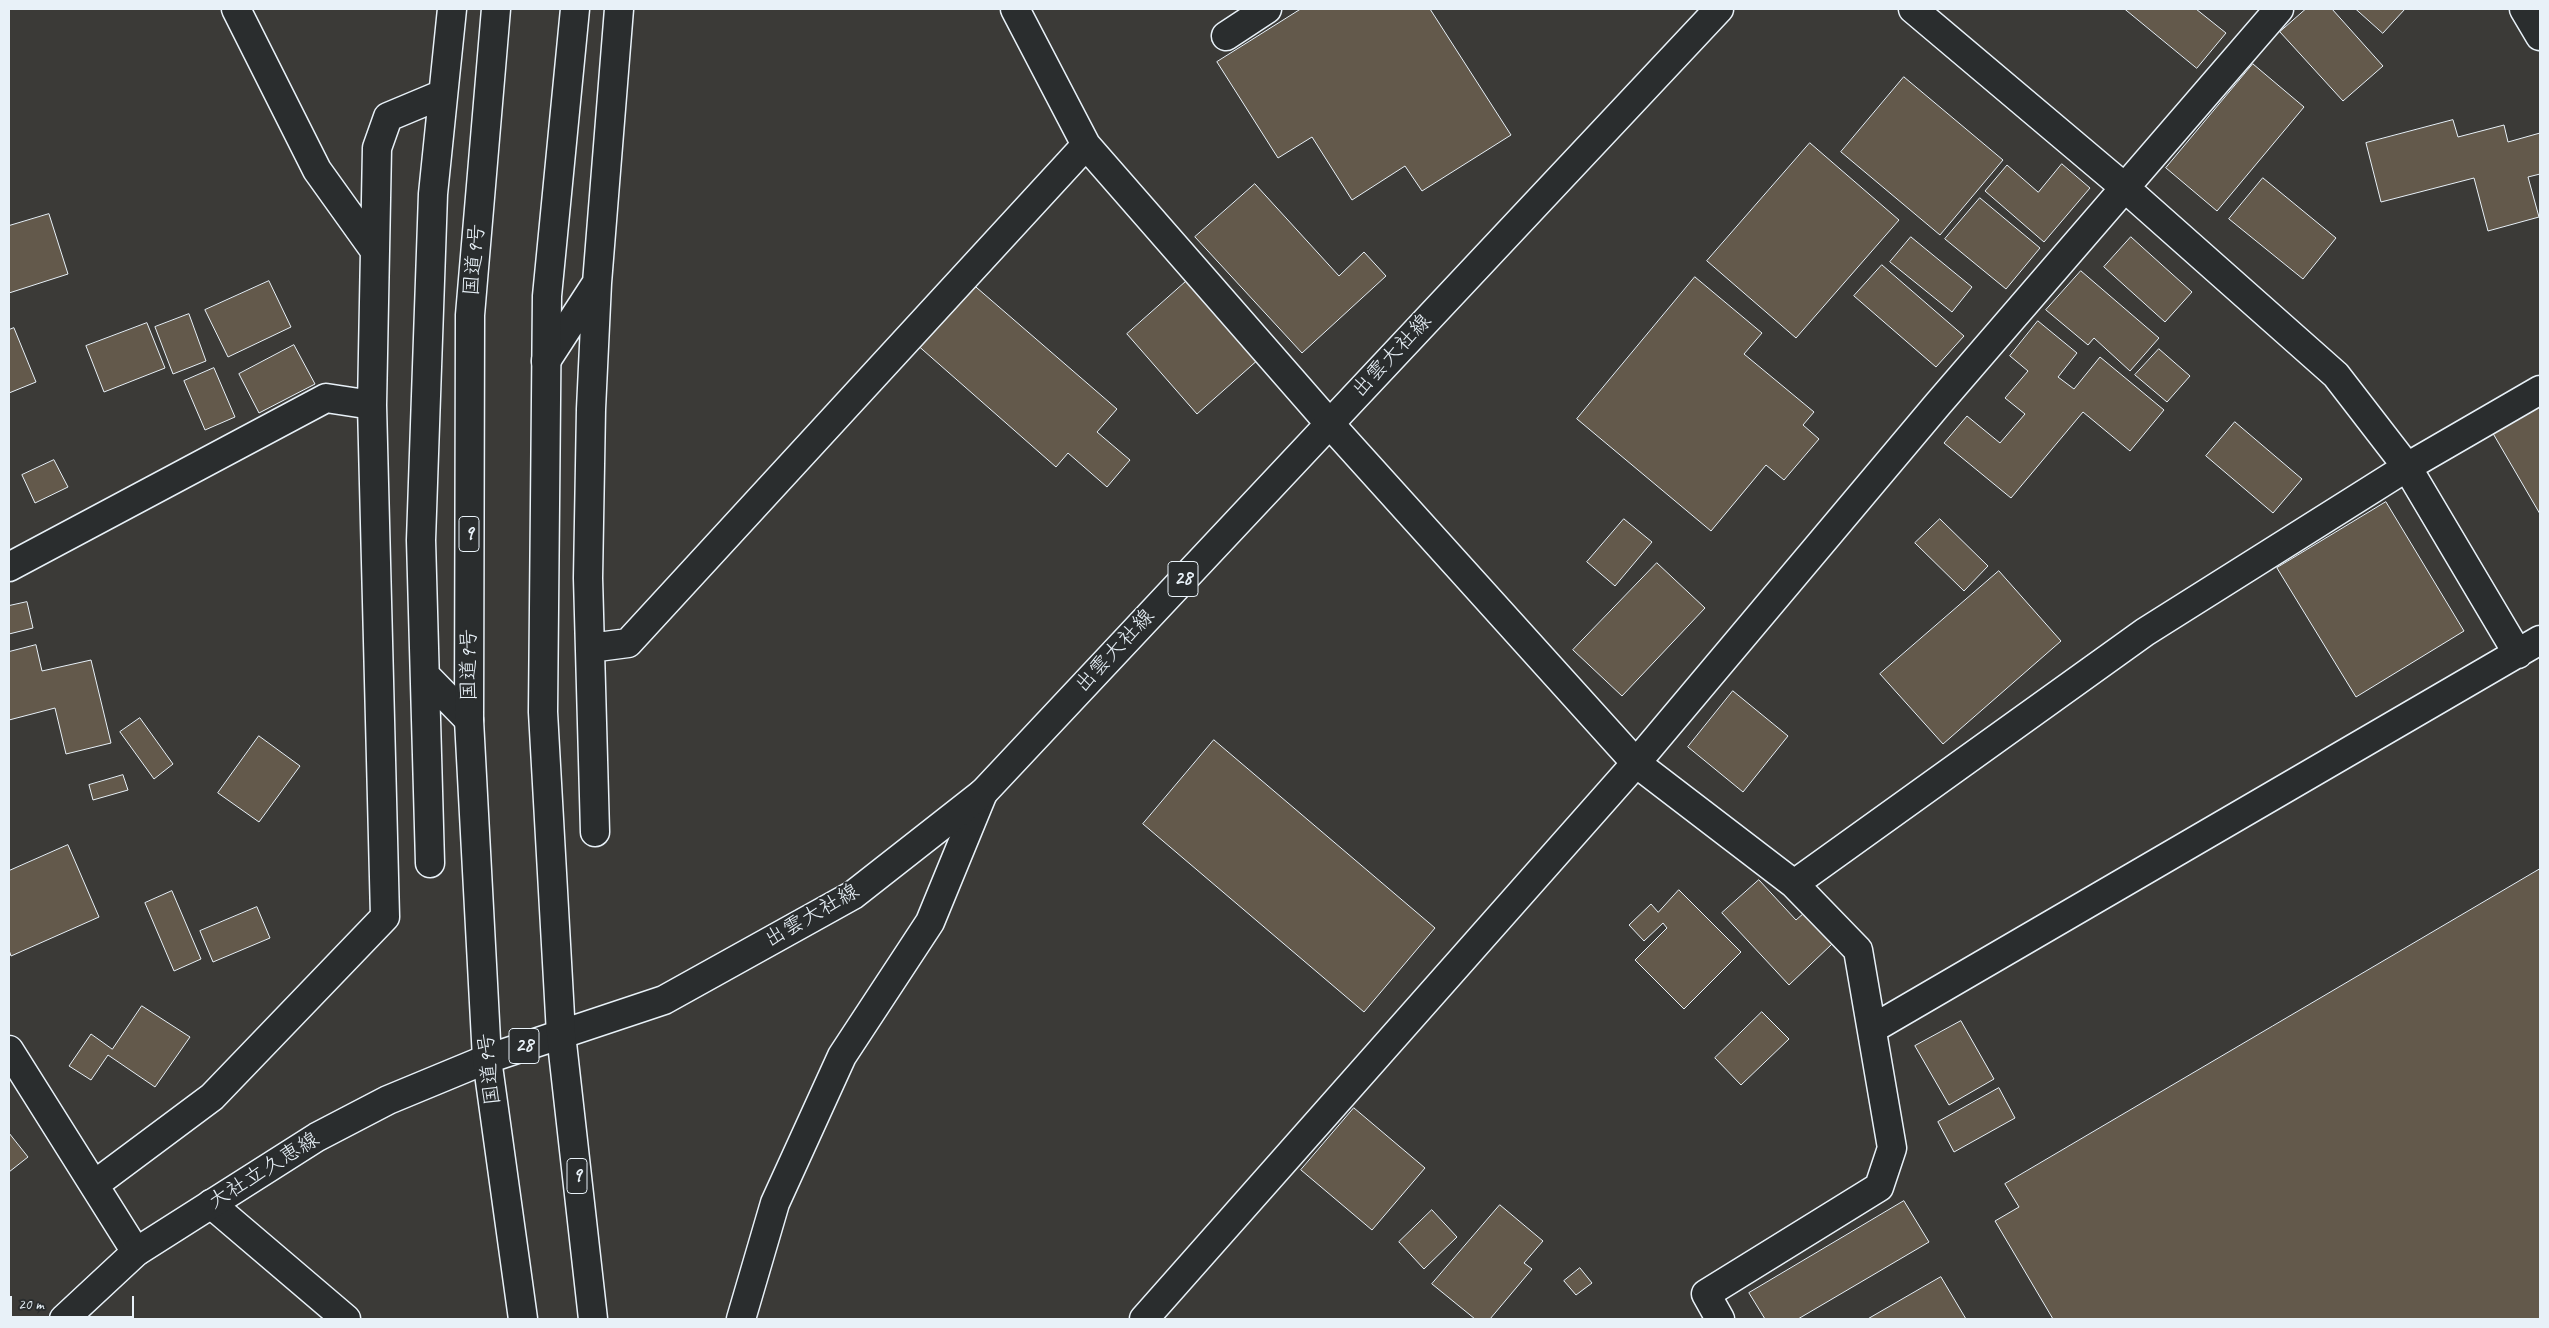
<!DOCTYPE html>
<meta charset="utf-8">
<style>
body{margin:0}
#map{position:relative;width:2549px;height:1328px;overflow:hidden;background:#3b3a37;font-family:Caveat,sans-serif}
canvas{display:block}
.frame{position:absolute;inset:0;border:10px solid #e8f1f8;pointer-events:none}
.scale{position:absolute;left:10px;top:1296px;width:124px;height:22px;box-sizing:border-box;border:2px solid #e8f1f8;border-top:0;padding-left:6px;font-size:15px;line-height:18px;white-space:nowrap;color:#e8f1f8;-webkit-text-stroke:4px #2a2d2e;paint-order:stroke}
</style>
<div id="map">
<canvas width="2549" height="1328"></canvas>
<div class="frame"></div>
<div class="scale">20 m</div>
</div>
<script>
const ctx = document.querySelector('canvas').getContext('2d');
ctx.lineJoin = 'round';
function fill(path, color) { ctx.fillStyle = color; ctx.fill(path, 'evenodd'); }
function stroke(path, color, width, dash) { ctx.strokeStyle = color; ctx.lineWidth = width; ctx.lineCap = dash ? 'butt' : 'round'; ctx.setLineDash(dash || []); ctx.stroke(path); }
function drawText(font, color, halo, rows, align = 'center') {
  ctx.font = font + ' Caveat,"Klee One",sans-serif'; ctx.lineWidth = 4; ctx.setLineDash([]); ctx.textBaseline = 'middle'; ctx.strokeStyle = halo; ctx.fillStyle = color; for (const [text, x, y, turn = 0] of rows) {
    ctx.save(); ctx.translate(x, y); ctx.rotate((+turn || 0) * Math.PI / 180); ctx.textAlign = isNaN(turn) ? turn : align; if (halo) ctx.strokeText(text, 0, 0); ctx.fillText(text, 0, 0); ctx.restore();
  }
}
const building = new Path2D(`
 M1301,9H1430L1511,135L1422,191L1405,166L1352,200L1312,137L1278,158L1217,62Z
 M2125,9H2196L2226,33L2197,68Z
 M2306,9H2332L2383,66L2343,101L2280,32Z
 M2356,9H2405L2383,33Z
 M2253,64L2304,107L2217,211L2166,168Z
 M1904,77L2003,160L1940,235L1841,152Z
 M2453,120L2458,137L2504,125L2508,142L2540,133V174L2528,177L2539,217L2488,231L2474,178L2381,202L2366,143Z
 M1810,143L1899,220L1796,338L1707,261Z
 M2062,164L2090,188L2044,242L1985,191L2007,165L2038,192Z
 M2263,178L2336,238L2303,279L2229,219Z
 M1255,184L1339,276L1364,252L1386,276L1302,353L1195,237Z
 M1980,198L2040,248L2006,289L1945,239Z
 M49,214L68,274L9,293V226Z
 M1911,237L1972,287L1952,312L1890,262Z
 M2131,237L2192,292L2165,322L2104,267Z
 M1882,265L1964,336L1936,367L1854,296Z
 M2081,271L2159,338L2130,371L2094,338L2088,345L2046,310Z
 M1695,277L1762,333L1744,354L1814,412L1803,425L1819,439L1784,480L1766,465L1711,531L1577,419Z
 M1190,278L1260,358L1197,414L1127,334Z
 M269,281L291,327L228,357L205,310Z
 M969,281L1117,409L1097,432L1130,460L1107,487L1068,453L1056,467L915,343Z
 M189,314L206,361L173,374L155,327Z
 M2038,321L2077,353L2058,377L2074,389L2100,357L2164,410L2130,451L2083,412L2011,498L1944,443L1967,416L2000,443L2025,414L2005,398L2028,371L2010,356Z
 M147,323L165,368L104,392L86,346Z
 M14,328L36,382L9,393V330Z
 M294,345L315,384L259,413L239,374Z
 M2159,349L2190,376L2167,402L2135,375Z
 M214,368L235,417L205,430L184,381Z
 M2540,401V514L2491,430Z
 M2235,422L2302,479L2273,513L2206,456Z
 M54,460L68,487L35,503L22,475Z
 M2386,502L2464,631L2356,697L2277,568Z
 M1624,519L1652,542L1615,586L1587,562Z
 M1940,519L1988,566L1964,591L1915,543Z
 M1657,563L1705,608L1622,696L1573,650Z
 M1999,571L2061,641L1943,744L1880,674Z
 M27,602L33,628L9,634V606Z
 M36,645L42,671L91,660L111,743L66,754L55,708L9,720V652Z
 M1733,691L1788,736L1743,792L1688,747Z
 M140,718L173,764L154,779L120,732Z
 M259,736L300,766L259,822L218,793Z
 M1214,740L1435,928L1364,1012L1143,824Z
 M123,775L128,790L93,800L89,785Z
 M68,845L99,917L11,956L9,950V871Z
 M2540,869V1319H2053L1995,1221L2019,1207L2005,1184Z
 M1759,880L1796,920L1804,913L1832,944L1789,985L1722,913Z
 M1679,890L1741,952L1684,1009L1635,960L1667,928L1663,923L1644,941L1629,925L1651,904L1658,912Z
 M172,891L201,959L174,971L145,903Z
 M257,907L270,938L213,962L200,931Z
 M142,1006L190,1037L155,1087L108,1055L91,1080L69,1066L91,1034L112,1049Z
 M1762,1012L1789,1039L1741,1085L1715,1058Z
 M1961,1021L1994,1079L1949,1105L1915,1046Z
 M1999,1088L2015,1118L1954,1152L1938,1122Z
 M1354,1108L1425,1168L1372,1230L1301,1170Z
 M9,1133L28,1157L9,1172Z
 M1904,1201L1929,1242L1798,1319H1765L1749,1293Z
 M1500,1205L1543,1241L1524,1263L1532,1269L1490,1319H1475L1432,1284Z
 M1432,1210L1457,1237L1424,1269L1399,1242Z
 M1580,1268L1592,1283L1576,1295L1564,1281Z
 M1941,1277L1966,1319H1868Z`);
fill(building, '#63594b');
stroke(building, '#e8f1f8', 1);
const minor = new Path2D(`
 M236,9L317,170L375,251
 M1015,9L1086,145L1329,423L1636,763L1794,884L1858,950L1892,1148L1879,1187L1706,1294L1720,1319
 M1913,9L2124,187L2336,375L2407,467L2518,654
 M2524,9L2540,36
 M1226,36L1267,9
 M546,361L596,284
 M9,567L326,398L372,405
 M590,648L628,643L1086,145
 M425,675L469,720
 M595,832L588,578L591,409L597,283L619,9
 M430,863L421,540L433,194L452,9
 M1794,884L2145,632L2407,467L2540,390
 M1872,1029L2540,640
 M9,1050L136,1252
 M94,1185L212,1097L385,917L372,405L377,148L388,117L443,94
 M211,1204L346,1319
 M741,1319L775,1203L842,1056L930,922L983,793
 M1144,1319L1636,763L1938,404L2279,9`);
const major = new Path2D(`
 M64,1319L136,1252L317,1137L388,1100L487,1059L664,1000L853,895L983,793L1719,9`);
const highway = new Path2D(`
 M496,9L470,315L469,720L487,1059L523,1319
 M575,9L547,296L543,712L561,1034L593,1319`);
stroke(minor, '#e8f1f8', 31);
stroke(major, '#e8f1f8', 31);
stroke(highway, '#e8f1f8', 31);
stroke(minor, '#2a2d2e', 28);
stroke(major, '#2a2d2e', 28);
stroke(highway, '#2a2d2e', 28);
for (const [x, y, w] of [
 [469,534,20],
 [1183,579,30],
 [524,1046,30],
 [577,1176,20]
]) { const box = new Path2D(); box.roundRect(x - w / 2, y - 17.5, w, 35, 4); ctx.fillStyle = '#2a2d2e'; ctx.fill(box); stroke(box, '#e8f1f8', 1); }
drawText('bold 20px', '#e8f1f8', null, [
 ["9",469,534],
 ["28",1183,579],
 ["28",524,1046],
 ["9",577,1176]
]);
drawText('21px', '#e8f1f8', '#2a2d2e', [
 ["国道9号",475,260,-85],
 ["出雲大社線",1392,356,-47],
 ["出雲大社線",1115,651,-47],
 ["国道9号",469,665,-90],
 ["出雲大社線",812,916,-30],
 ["国道9号",490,1069,-96],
 ["大社立久恵線",264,1171,-32]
]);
</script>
